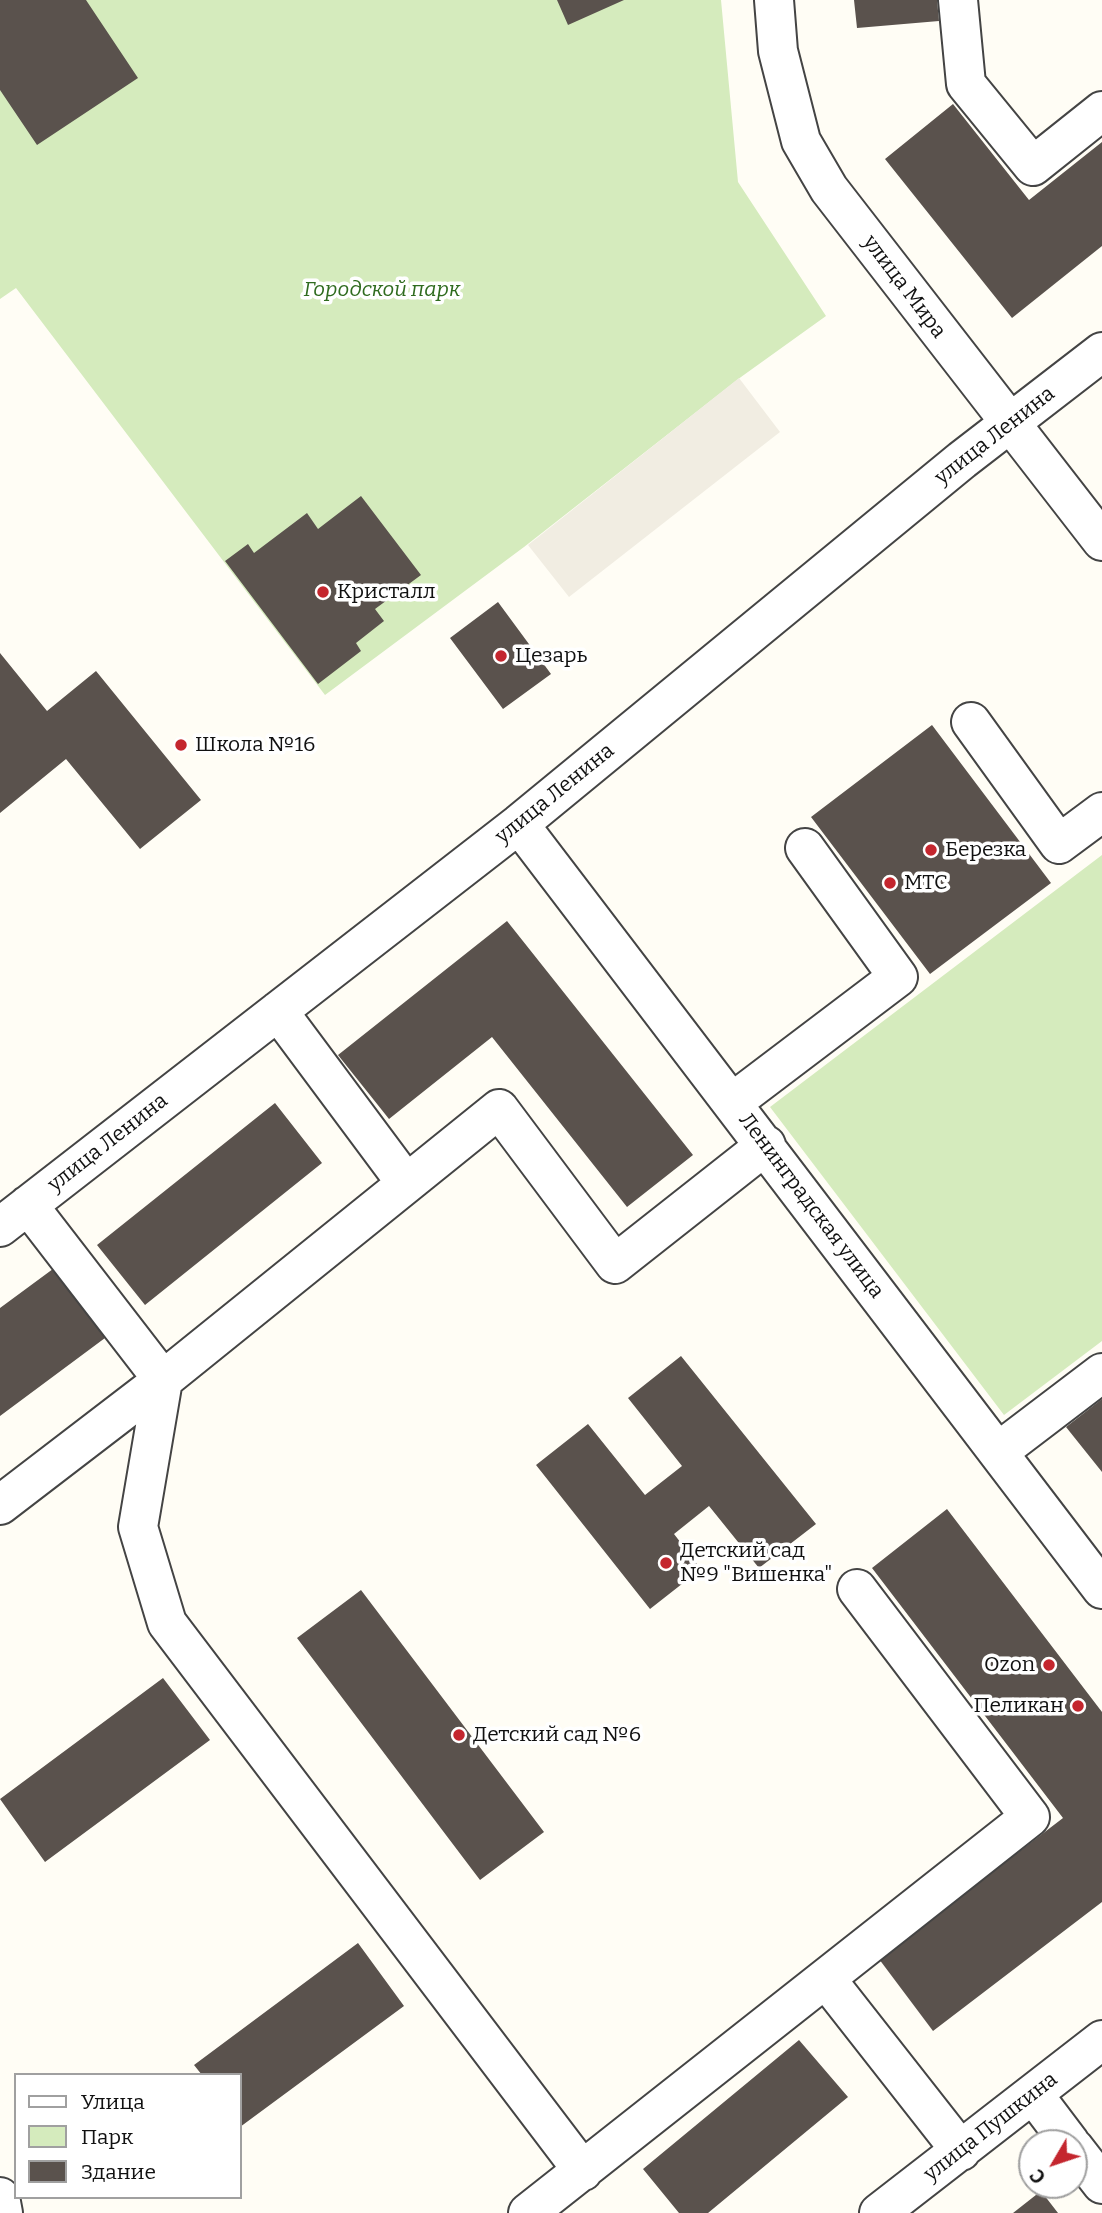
<!DOCTYPE html>
<meta charset="utf-8">
<style>
body{margin:0}
#map{position:relative;width:1102px;height:2213px;overflow:hidden;background:#fffdf5;font-family:Bitter,serif}
canvas{display:block}
.legend{position:absolute;left:14px;top:2073px;width:228px;height:126px;box-sizing:border-box;background:#fff;border:2px solid #a0a0a0;margin:0;padding:9px 12px;list-style:none;font-size:21px;color:#111}
.legend li{display:flex;align-items:center;gap:14px;height:35px}
.legend b{width:35px;border:2px solid #a0a0a0}
.north{position:absolute;left:1018px;top:2129px;width:70px;height:70px;box-sizing:border-box;background:#fff;border:2px solid #a0a0a0;border-radius:50%;rotate:231deg;font-size:19px;font-weight:700;line-height:28px;text-align:center;color:#111}
.north::after{content:'';display:block;margin:auto;width:24px;height:32px;background:#c4262e;clip-path:polygon(50% 0,100% 100%,50% 72%,0 100%)}
</style>
<div id="map">
<canvas width="1102" height="2213"></canvas>
<ul class="legend">
<li><b style="height:9px;background:#fff"></b>Улица</li>
<li><b style="height:19px;background:#d5ebbd"></b>Парк</li>
<li><b style="height:19px;background:#5a524d"></b>Здание</li>
</ul>
<div class="north">С</div>
</div>
<script>
const ctx = document.querySelector('canvas').getContext('2d');
ctx.lineJoin = 'round';
function fill(path, color) { ctx.fillStyle = color; ctx.fill(path, 'evenodd'); }
function stroke(path, color, width, dash) { ctx.strokeStyle = color; ctx.lineWidth = width; ctx.lineCap = dash ? 'butt' : 'round'; ctx.setLineDash(dash || []); ctx.stroke(path); }
function drawText(font, color, halo, rows, align = 'center') {
  ctx.font = font + ' Bitter,serif'; ctx.lineWidth = 7; ctx.setLineDash([]); ctx.textBaseline = 'middle'; ctx.strokeStyle = halo; ctx.fillStyle = color; for (const [text, x, y, turn = 0] of rows) {
    ctx.save(); ctx.translate(x, y); ctx.rotate((+turn || 0) * Math.PI / 180); ctx.textAlign = isNaN(turn) ? turn : align; if (halo) ctx.strokeText(text, 0, 0); ctx.fillText(text, 0, 0); ctx.restore();
  }
}
fill(new Path2D(`
 M0,0H721L738,182L826,316L741,377L524,547L325,695L16,288L0,299Z
 M1102,855V1341L1004,1415L770,1107Z`), '#d5ebbd');
fill(new Path2D(`
 M739,378L780,432L569,597L528,545Z`), '#f1ede2');
fill(new Path2D(`
 M0,0H86L138,78L37,145L0,90Z
 M557,0H624L568,25Z
 M854,0H937L939,21L857,28Z
 M953,104L1029,200L1102,142V246L1012,318L885,159Z
 M361,496L421,575L375,609L384,621L356,643L361,651L318,684L225,561L248,544L254,553L307,513L318,529Z
 M498,602L551,674L503,709L450,638Z
 M0,653L47,711L96,671L201,800L140,849L66,759L0,813Z
 M932,725L1051,883L930,974L811,817Z
 M507,921L693,1155L627,1207L492,1037L389,1119L338,1055Z
 M275,1103L322,1163L145,1305L97,1245Z
 M57,1266L105,1338L0,1416V1308Z
 M681,1356L816,1524L759,1568L709,1506L674,1534L701,1569L650,1609L536,1465L588,1424L645,1495L682,1466L628,1398Z
 M1102,1399V1472L1066,1427Z
 M947,1509L1102,1712V1902L933,2031L879,1959L1063,1818L872,1568Z
 M361,1590L544,1832L480,1880L297,1638Z
 M163,1678L210,1740L45,1862L0,1799Z
 M358,1943L404,2006L240,2127V2075H202L194,2065Z
 M799,2040L848,2097L708,2213H679L643,2169Z
 M1041,2191L1058,2213H1013Z`), '#5a524d');
const minor = new Path2D(`
 M774,0L778,51L801,141L829,189L1102,541
 M958,0L966,84L1033,166L1102,111
 M971,722L1059,844L1102,812
 M519,824L1102,1589
 M278,1011L406,1183
 M733,1102L898,977L805,848
 M28,1205L163,1380L138,1527L167,1623L583,2171
 M0,1227L519,824L962,460L1102,352
 M998,1452L1102,1373
 M0,1505L163,1380L499,1109L615,1264L766,1145
 M826,1979L961,2151
 M1033,2094L1070,2143
 M1074,2148L1102,2184
 M0,2197L3,2213
 M528,2213L1030,1817L857,1589
 M879,2213L1102,2040`);
stroke(minor, '#444', 42);
stroke(minor, '#fff', 38);
for (const [x, y, r, color] of [
 [323,592,7,"#c4262e"],
 [501,656,7,"#c4262e"],
 [181,745,7,"#c4262e"],
 [931,850,7,"#c4262e"],
 [890,883,7,"#c4262e"],
 [666,1563,7,"#c4262e"],
 [1049,1665,7,"#c4262e"],
 [1078,1706,7,"#c4262e"],
 [459,1735,7,"#c4262e"]
]) { const dot = new Path2D(); dot.arc(x, y, r, 0, 2 * Math.PI); ctx.fillStyle = color; ctx.fill(dot); stroke(dot, '#fff', 2.5); }
drawText('21px', '#111', '#fff', [
 ["улица Мира",904,287,53],
 ["улица Ленина",995,436,-38],
 ["улица Ленина",555,794,-39],
 ["улица Ленина",108,1143,-38],
 ["Ленинградская улица",811,1206,53],
 ["улица Пушкина",991,2127,-38]
]);
drawText('italic 21px', '#2f6b1f', '#fff', [
 ["Городской парк",382,290]
]);
drawText('21px', '#111', '#fff', [
 ["Кристалл",337,592],
 ["Цезарь",515,656],
 ["Школа №16",195,745],
 ["Березка",945,850],
 ["МТС",904,883],
 ["Детский сад",680,1551],
 ["№9 \"Вишенка\"",680,1575],
 ["Ozon",1035,1665,"right"],
 ["Пеликан",1064,1706,"right"],
 ["Детский сад №6",473,1735]
], 'left');
</script>
